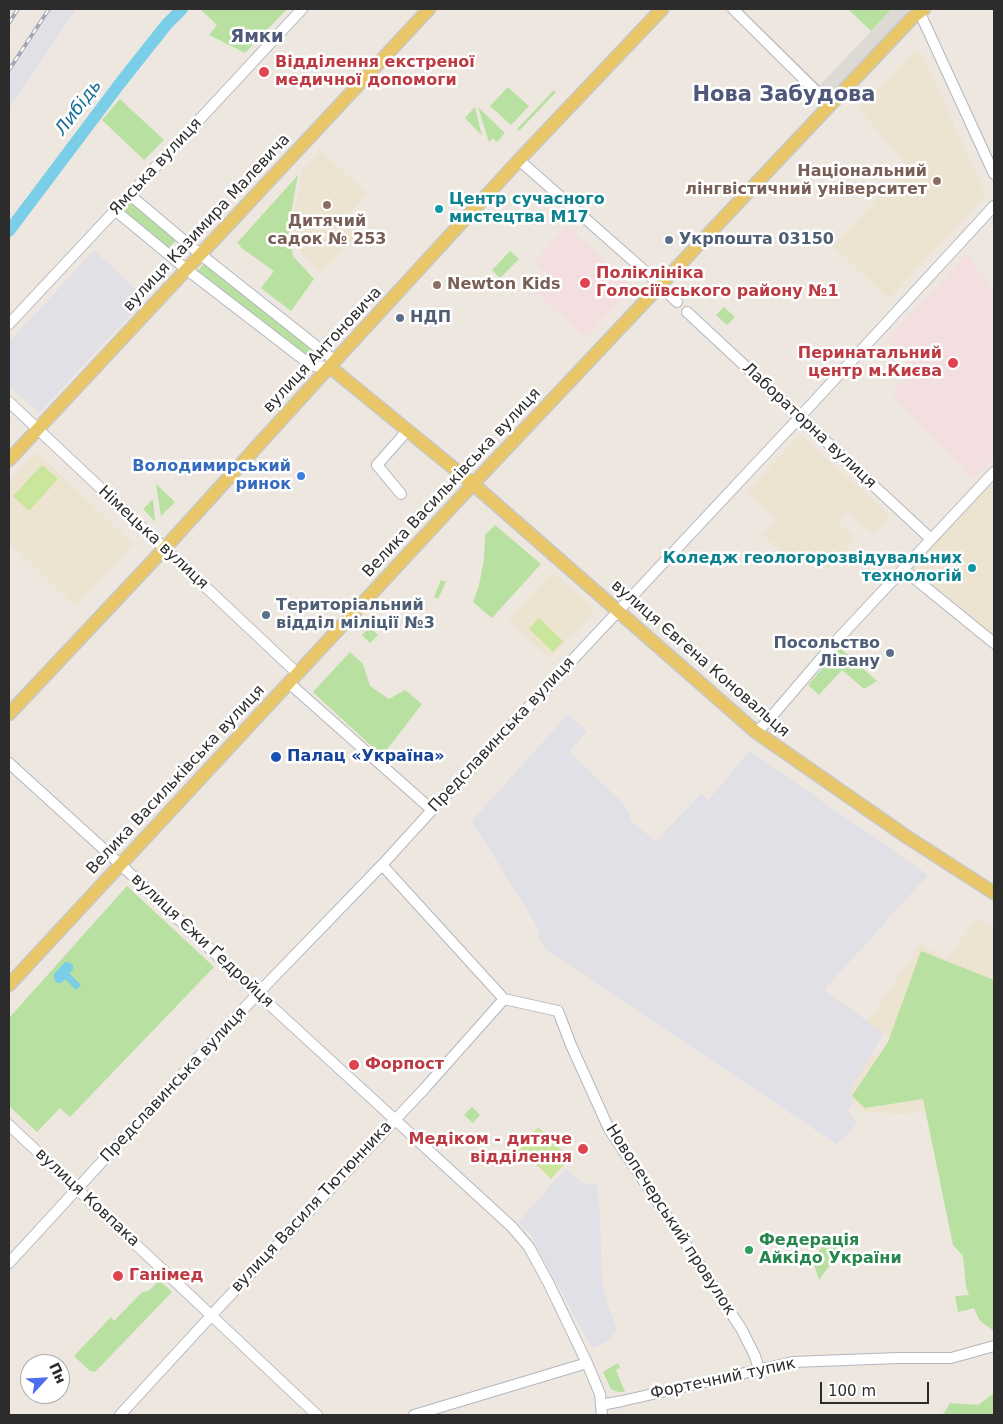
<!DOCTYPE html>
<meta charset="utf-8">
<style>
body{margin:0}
#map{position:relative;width:1003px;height:1424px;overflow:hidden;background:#ede7e0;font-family:"DejaVu Sans",sans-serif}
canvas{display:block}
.frame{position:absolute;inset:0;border:10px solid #2c2c2c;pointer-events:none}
.north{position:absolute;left:20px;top:1354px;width:50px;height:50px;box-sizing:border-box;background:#fff;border:1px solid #ababab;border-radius:50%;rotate:65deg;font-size:14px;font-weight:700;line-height:20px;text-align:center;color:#2c2c2c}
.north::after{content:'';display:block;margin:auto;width:18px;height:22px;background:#4b6eef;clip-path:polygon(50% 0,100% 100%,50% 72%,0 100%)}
.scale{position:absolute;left:820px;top:1382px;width:109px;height:22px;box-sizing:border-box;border:2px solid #2c2c2c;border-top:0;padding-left:6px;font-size:15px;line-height:18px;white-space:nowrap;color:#2c2c2c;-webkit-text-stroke:4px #fff;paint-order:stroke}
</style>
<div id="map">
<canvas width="1003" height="1424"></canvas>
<div class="frame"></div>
<div class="north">Пн</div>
<div class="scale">100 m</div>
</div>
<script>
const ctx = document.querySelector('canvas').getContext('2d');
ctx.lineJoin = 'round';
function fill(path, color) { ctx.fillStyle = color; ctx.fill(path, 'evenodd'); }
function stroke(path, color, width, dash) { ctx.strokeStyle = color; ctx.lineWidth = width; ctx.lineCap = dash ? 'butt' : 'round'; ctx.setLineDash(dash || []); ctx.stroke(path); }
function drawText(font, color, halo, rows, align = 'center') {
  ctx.font = font + ' "DejaVu Sans",sans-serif'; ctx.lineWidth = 5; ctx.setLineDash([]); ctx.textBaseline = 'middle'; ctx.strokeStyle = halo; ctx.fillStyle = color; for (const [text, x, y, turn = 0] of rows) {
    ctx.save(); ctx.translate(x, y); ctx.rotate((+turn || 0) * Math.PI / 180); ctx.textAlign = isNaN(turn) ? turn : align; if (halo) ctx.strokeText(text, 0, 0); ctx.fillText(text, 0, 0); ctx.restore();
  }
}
fill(new Path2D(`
 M52,9H76L9,108V75Z
 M94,250L146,298L39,413L9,386V342Z
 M568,714L587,731L569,752L624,804L633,823L656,841L701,794L708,800L750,751L928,875L824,990L884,1033L850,1091L853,1102L847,1111L857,1122L853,1129L836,1144L546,949L538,936L537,933L540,931L472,821Z
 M566,1168L582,1183L597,1185L600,1216L602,1280L606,1300L617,1330L608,1341L592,1348L530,1234L518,1222Z`), '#e1e0e6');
fill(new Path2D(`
 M915,50L922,53L986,195L889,299L833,246L908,167L859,109Z
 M320,150L368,194L347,216L362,232L321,273L300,252L292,227L302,171Z
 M800,434L890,516L873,534L847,512L838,522L856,538L828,569L807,550L794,563L763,535L777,520L747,492Z
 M37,452L133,544L76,607L9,542V481Z
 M994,476V640L910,569Z
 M553,572L595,610L550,659L508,619Z
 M976,919L994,927V1094L974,1097L924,1111L901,1114L864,1112L853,1102L850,1091L871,1055L923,1085L892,1039L868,1022L920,944L947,959Z`), '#ede3d1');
fill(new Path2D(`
 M567,226L633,287L586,337L535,292L544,280L550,276L534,261Z
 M967,254L994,291V354L993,356L994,357V457L973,479L890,392L918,369L887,339Z`), '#f3dee0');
fill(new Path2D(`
 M200,9H287L245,53L209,35L217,25Z
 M848,9H892L871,31Z
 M508,87L529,106L511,125L490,106Z
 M554,90L556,92L519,131L517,129Z
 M120,99L164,140L144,160L102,120Z
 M475,107L482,136L465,118Z
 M478,107L505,133L497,142L493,138L489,142Z
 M298,175L288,228L293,256L314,279L291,311L261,288L274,271L240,247L241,246L237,243Z
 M132,200L177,239L168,249L123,210Z
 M510,251L519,259L500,278L492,270Z
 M205,262L316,350L308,360L197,272Z
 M724,307L735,317L727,325L716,315Z
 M156,484L175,502L161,516Z
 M153,499L155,522L143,509Z
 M495,525L541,564L492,618L473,602L479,585L484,559L485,535Z
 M441,580L446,582L438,599L434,597Z
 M370,627L378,635L370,643L362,635Z
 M840,648L877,681L864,689L842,670L819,695L808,685Z
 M350,652L363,664L370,686L389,699L405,690L422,704L382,756L313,692Z
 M127,886L214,967L70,1117L60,1108L37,1132L9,1106V1018Z
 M921,951L994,980V1331L980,1321L974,1308L958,1312L955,1296L969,1295L966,1286L963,1256L953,1245L923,1099L865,1108L852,1096L888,1042Z
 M472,1107L480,1115L473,1123L464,1115Z
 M827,1241L847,1242L819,1280L812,1259Z
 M159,1280L172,1292L95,1372L90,1371L74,1356L111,1317L114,1321L141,1293L150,1290Z
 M618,1363L620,1368L616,1370L625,1392H618L611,1389L603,1372Z
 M994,1393V1415H939L944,1413L950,1403L978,1405Z`), '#b8e0a0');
fill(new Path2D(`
 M42,465L58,479L29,511L13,496Z
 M539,618L563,641L553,652L529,629Z
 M538,1127L570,1158L551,1179L533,1161L531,1163L517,1150Z`), '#c9e69c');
fill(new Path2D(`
 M739,9H742L820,85L892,9H909L904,16L834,91L829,94L823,92Z`), '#dddad6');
fill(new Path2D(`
 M65,962H69L73,965V970L69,973L81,985L76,990L65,979L61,983H57L54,979V974Z`), '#7acee8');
stroke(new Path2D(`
 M9,231L121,82L167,24L182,9`), '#7acee8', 12);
const minor = new Path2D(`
 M733,9L830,105
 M919,11L994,174
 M519,160L647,273L677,302
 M130,195L200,254L335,361
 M116,211L186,269L312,366L330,367
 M687,312L931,539
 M9,324L123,202L302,9
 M9,402L298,674
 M401,494L377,465L407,431
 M903,569L994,643
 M289,683L432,810
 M756,732L766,723L837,640L994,472
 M9,763L120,864L258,994L512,1227L529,1247L549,1284L587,1363L600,1394L602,1415
 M382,865L504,999L558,1011L571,1045L609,1129L711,1282L742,1330L755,1356L759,1369
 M9,1125L317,1415
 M9,1263L154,1105L265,986L382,865L432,810L798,419L994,206
 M601,1405L622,1401L793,1362L898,1358H951L994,1346
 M120,1415L221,1305L425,1088L504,999
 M414,1415L587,1363`);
const major = new Path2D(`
 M330,367L473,484L756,732L907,837L994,893
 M9,460L429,9
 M9,714L164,549L320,377L519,160L662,9
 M9,985L473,484L912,18L924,9`);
stroke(minor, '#b3b6bf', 12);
stroke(major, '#c8c8c8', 15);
stroke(minor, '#fff', 10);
stroke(major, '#e9c769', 12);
const rail = new Path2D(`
 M9,23L18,9
 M9,70L49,9`);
stroke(rail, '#a2a6b5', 4);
stroke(rail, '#fff', 2, [5.5]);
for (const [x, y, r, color] of [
 [264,72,6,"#e0444e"],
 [937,181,5,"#8d6e63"],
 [327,205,5,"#8d6e63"],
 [439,209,5,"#0f9aa8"],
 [669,240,5,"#5c6f8a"],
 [585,283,6,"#e0444e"],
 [437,285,5,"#8d6e63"],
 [400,318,5,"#5c6f8a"],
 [953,363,6,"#e0444e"],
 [301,476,5,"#3f7fe0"],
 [972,568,5,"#0f9aa8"],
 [266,615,5,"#5c6f8a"],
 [890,653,5,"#5c6f8a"],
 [276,757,6,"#1a4fb4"],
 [354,1065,6,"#e0444e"],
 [583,1149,6,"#e0444e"],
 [749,1250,5,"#2e9e5b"],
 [118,1276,6,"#e0444e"]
]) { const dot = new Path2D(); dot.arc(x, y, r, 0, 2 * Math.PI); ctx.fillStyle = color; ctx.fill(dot); stroke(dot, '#fff', 2); }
drawText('bold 16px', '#be3a42', '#fff', [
 ["Відділення екстреної",275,63],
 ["медичної допомоги",275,81],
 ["Поліклініка",596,274],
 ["Голосіївського району №1",596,292],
 ["Перинатальний",942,354,"right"],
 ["центр м.Києва",942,372,"right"],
 ["Форпост",365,1065],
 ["Медіком - дитяче",572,1140,"right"],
 ["відділення",572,1158,"right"],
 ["Ганімед",129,1276]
], 'left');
drawText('16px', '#2c2c2c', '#fff', [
 ["Ямська вулиця",156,167,-47],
 ["вулиця Казимира Малевича",207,223,-47],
 ["вулиця Антоновича",323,350,-47],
 ["Лабораторна вулиця",809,426,43],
 ["Велика Васильківська вулиця",452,483,-47],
 ["Німецька вулиця",153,538,43],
 ["вулиця Євгена Коновальця",700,659,41],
 ["Предславинська вулиця",502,735,-47],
 ["Велика Васильківська вулиця",176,780,-47],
 ["вулиця Єжи Ґедройця",202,941,43],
 ["Предславинська вулиця",174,1085,-47],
 ["вулиця Ковпака",87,1198,43],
 ["вулиця Василя Тютюнника",312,1207,-47],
 ["Новопечерський провулок",670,1220,57],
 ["Фортечний тупик",723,1379,-12]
]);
drawText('bold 16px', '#785e54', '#fff', [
 ["Національний",927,172],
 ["лінгвістичний університет",927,190],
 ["Дитячий",327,222,"center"],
 ["садок № 253",327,240,"center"],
 ["Newton Kids",447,285,"left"]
], 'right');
drawText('bold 16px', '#0d838f', '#fff', [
 ["Центр сучасного",449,200],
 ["мистецтва M17",449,218],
 ["Коледж геологорозвідувальних",962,559,"right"],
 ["технологій",962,577,"right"]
], 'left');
drawText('bold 16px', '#4e5e75', '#fff', [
 ["Укрпошта 03150",679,240],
 ["НДП",410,318],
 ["Територіальний",276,606],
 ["відділ міліції №3",276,624],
 ["Посольство",880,644,"right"],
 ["Лівану",880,662,"right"]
], 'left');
drawText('bold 16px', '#366cbe', '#fff', [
 ["Володимирський",291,467],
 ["ринок",291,485]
], 'right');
drawText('bold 16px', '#164399', '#fff', [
 ["Палац «Україна»",287,757]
], 'left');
drawText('bold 16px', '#27864d', '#fff', [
 ["Федерація",759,1241],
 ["Айкідо України",759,1259]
], 'left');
drawText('bold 18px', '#4f587b', '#fff', [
 ["Ямки",257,37]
]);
drawText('italic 18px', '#166e97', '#fff', [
 ["Либідь",79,108,-53]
]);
drawText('bold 21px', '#4f587b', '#fff', [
 ["Нова Забудова",784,96]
]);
</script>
